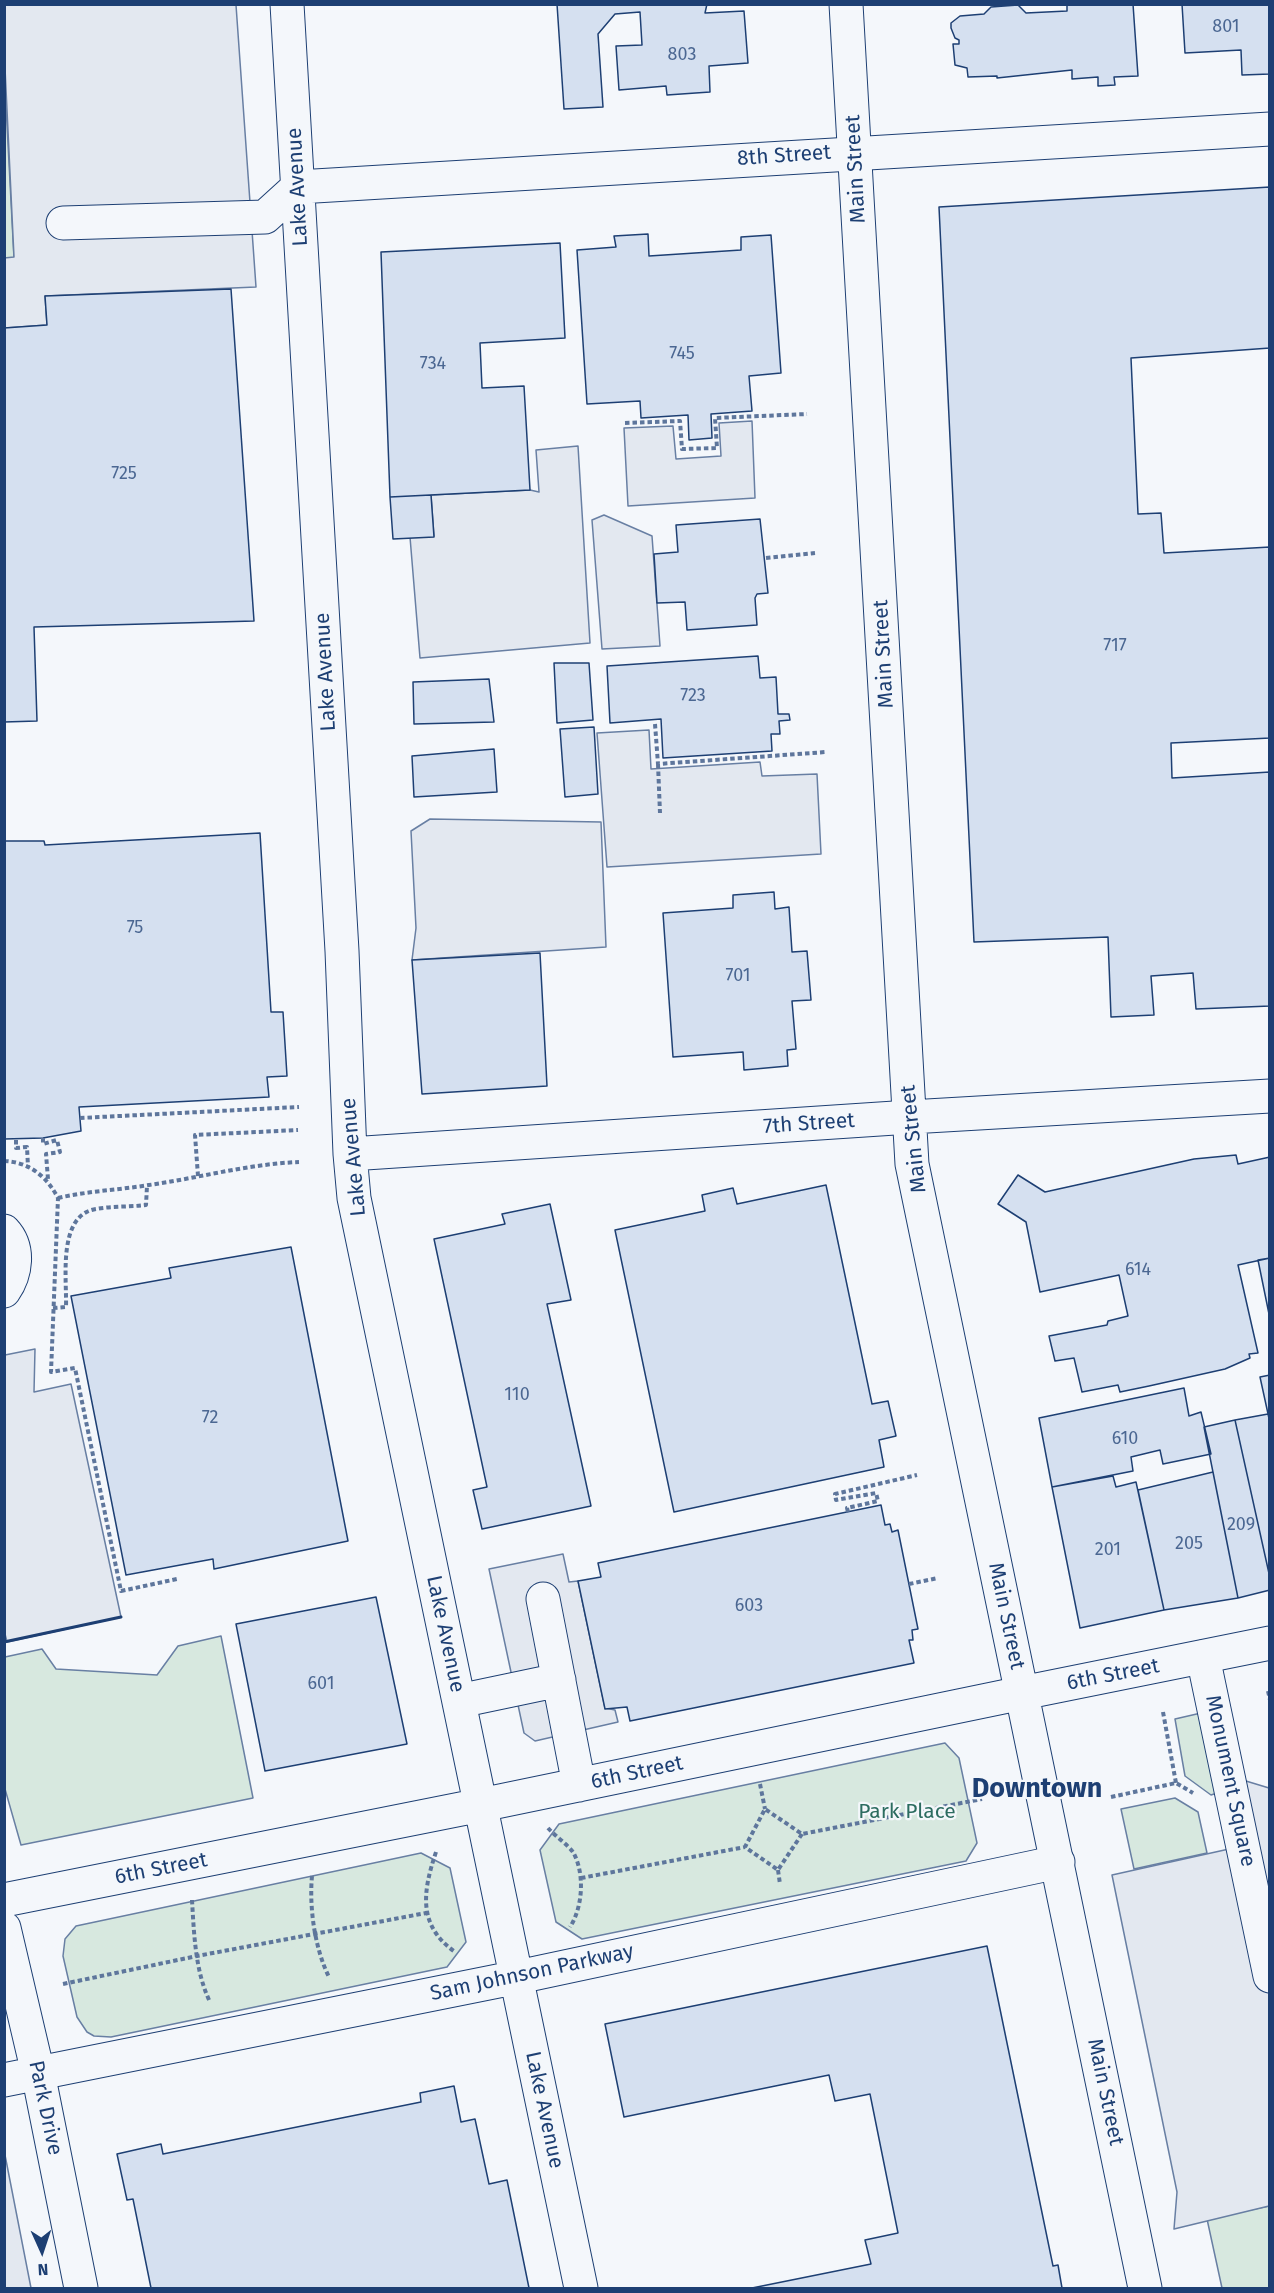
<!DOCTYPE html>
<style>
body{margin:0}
#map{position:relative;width:1274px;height:2293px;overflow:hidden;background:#f4f7fb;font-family:"Fira Sans",sans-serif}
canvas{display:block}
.frame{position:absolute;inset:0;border:6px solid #1d3f73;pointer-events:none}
.north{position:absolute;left:12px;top:2221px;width:60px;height:60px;-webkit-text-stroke:4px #f4f7fb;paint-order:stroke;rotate:177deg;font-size:16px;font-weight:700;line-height:24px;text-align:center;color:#1d3f73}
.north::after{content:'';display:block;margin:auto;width:21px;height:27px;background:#1d3f73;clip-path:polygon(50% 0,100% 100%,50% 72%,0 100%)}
</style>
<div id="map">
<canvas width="1274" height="2293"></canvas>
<div class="frame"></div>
<div class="north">N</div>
</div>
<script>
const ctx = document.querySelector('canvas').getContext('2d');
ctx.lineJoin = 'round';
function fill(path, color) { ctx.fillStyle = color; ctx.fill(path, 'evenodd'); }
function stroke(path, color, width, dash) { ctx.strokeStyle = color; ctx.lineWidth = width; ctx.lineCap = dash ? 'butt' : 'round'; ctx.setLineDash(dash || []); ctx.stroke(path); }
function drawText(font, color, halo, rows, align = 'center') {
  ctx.font = font + ' "Fira Sans",sans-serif'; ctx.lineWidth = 4.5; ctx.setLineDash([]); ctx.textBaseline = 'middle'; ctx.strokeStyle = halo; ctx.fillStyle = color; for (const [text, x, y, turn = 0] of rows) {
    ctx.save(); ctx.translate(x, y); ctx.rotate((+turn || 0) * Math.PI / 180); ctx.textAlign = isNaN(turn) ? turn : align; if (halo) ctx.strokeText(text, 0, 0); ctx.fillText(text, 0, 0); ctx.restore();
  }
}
const green = new Path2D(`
 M4,68L14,258H4Z
 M221,1636L253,1798L21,1845L5,1789V1657L42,1649L56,1669L157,1675L178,1646Z
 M1201,1713L1217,1793L1211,1795L1185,1776L1175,1719Z
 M945,1743L959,1758L977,1843L966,1861L582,1939L556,1922L540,1850L559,1824Z
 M1175,1798L1198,1812L1207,1853L1134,1869L1121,1809Z
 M421,1853L450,1868L466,1942L447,1967L111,2037L94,2036L87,2032L77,2017L63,1956L65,1939L76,1926Z
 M1269,2206V2288H1222L1207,2219Z`);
fill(green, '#d7e8df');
stroke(green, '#687fa3', 1.5);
const parking = new Path2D(`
 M5,5H236L256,287L45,296L47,325L5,328L4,258L14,257L5,68Z
 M752,421L755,498L628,506L624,428L673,426L676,459L721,456L719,423Z
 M578,446L590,643L420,658L410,537L434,536L431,495L530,490L539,492L536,450Z
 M604,515L652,536L660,646L602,649L592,520Z
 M649,730L651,769L760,762L762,776L817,774L821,854L607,867L597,733Z
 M430,819L601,822L606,947L412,960L416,928L411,831Z
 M35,1349L34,1392L71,1384L121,1617L7,1642L4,1630L5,1355Z
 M563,1554L569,1582L578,1581L605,1708L615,1710L618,1722L535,1741L524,1733L489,1569Z
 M1213,1771L1269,1788V2206L1174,2229L1177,2192L1112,1875L1229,1849Z
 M4,2155H5L31,2288H5Z`);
fill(parking, '#e3e8f0');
stroke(parking, '#687fa3', 1.5);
const building = new Path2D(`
 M557,4H707L705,13L744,11L748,63L709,66L710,92L667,95L666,86L619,90L616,46L642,45L640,12L615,14L598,34L603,107L564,109Z
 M1067,4H1133L1138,76L1114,77L1115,85L1098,86V77L1072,79V70L997,78V76L968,77L967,68L955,65L953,44H959V40L955,38L951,28V23L960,16L984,14L991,7L1018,5L1026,13L1067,11Z
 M1182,4H1270V74L1242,75L1241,50L1185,53Z
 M1270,187V348L1131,358L1138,514L1161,513L1164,553L1270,547V738L1171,743L1172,778L1270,772V1006L1196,1009L1193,973L1151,976L1154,1015L1111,1017L1108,937L974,942L939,207Z
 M648,234L649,256L741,250V237L771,235L781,373L749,376L752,411L711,414L712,438L689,440L688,415L641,418L640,401L587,404L577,250L616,247L614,236Z
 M560,243L565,338L480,343L482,388L524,386L530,490L390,497L381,252Z
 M231,289L254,621L34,627L37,721L4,722V328L47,325L45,296Z
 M431,495L434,537L393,539L390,497Z
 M760,519L768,593L757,594L755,598L757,625L687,630L685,602L657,603L654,554L678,552L676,525Z
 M758,656L760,678L776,677L778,714H789L790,720L779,721L780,734H771L772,751L663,758L661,719L610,723L607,666Z
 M554,663H589L593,720L557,723Z
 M489,679L494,722L414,724L413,682Z
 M594,727L598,794L565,797L560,729Z
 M494,749L497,792L414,797L412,756Z
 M260,833L271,1012H283L287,1076L267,1077L269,1097L79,1107L81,1131L43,1138L4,1139V841H44L45,845Z
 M774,892L775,909L789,907L792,952L807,951L811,1000L792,1001L796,1049L787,1050L788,1066L744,1070L743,1052L673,1057L663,913L733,908V895Z
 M540,953L547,1086L422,1094L412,960Z
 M1236,1155L1238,1164L1270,1157V1258L1238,1265L1258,1353L1249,1354L1250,1358L1225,1369L1149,1386L1120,1392L1118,1385L1082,1392L1074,1358L1055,1361L1049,1336L1107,1325L1108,1321L1128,1316L1119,1275L1040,1292L1026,1222L998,1204L1018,1175L1045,1192L1194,1159Z
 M826,1185L872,1404L888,1401L896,1436L879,1440L884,1467L674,1512L615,1230L705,1211L702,1195L733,1188L737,1204Z
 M550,1204L571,1300L547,1304L591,1506L482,1529L473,1490L487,1487L434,1239L505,1224L502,1214Z
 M291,1247L348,1541L214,1569L213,1559L126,1575L71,1296L171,1278L169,1268Z
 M1270,1258V1314H1269L1258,1260Z
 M1270,1375V1423L1260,1377Z
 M1184,1388L1189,1416L1201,1412L1211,1454L1163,1464L1160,1450L1131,1457L1133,1471L1052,1487L1039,1418Z
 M1268,1414L1270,1423V1578L1235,1420Z
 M1235,1420L1270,1578V1590L1238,1598L1204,1427Z
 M1213,1472L1238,1598L1164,1610L1138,1490Z
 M1113,1476L1116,1487L1136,1482L1164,1610L1080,1628L1052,1487Z
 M881,1505L885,1525L890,1524L892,1532L898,1530L918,1629L912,1630L913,1640H909L914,1663L630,1721L627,1707L605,1709L578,1581L601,1577L598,1563Z
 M376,1597L407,1744L265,1771L236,1624Z
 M987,1946L1053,2266L1058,2265L1062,2288H752L871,2264L865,2240L898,2233L870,2094L835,2101L829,2075L624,2117L605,2024Z
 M454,2086L461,2122L475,2119L489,2184L507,2180L529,2288H151L133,2199L127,2200L117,2154L161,2144L163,2154L421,2102L420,2093Z`);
fill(building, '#d5e0f0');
stroke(building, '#1d3f73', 1.5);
const minor = new Path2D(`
 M287,4L342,951L350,1154L354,1198L581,2288
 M298,187L1270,129
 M63,223L265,217L298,187
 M350,1154L910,1117
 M4,1231C20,1248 16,1274 4,1291
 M543,1599L579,1785
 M1203,1657L1270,1976
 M459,1701L559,1680
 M4,1900L481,1805L1022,1693
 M4,1928L38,2073L81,2288
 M4,2080L518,1977L1058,1862`);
const major = new Path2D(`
 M846,4L912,1164L1145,2288
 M910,1117L1270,1096
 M1022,1693L1270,1643`);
stroke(minor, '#1d3f73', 35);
stroke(major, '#1d3f73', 35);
stroke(new Path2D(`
 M625,423L680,421L682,449L717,448L715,418L807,414
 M766,558L815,553
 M655,724L658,764L826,752
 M658,764L660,813
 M80,1118L299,1107
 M43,1138V1144L57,1140L60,1152L46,1154L48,1179
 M16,1140V1148L27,1147L28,1167
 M4,1161C30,1162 47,1177 58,1198L51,1372L75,1368L121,1591L177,1579
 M198,1176L195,1135L298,1130
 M58,1198C88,1191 118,1190 149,1185C199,1178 248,1164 299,1162
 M53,1308L66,1307C67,1279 57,1215 96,1209C112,1206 130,1207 146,1205L147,1186
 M848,1512L847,1508L878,1501L876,1493L836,1500L835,1494L917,1475
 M909,1584L938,1578
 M1268,1691L1270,1700
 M1163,1712L1176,1783
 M760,1784L765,1809
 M1111,1797L1176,1783L1193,1793
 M548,1828C555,1836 567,1844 573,1852C585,1873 583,1907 570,1927
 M802,1834L778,1870L745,1847L765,1809L802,1834L982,1799
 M436,1852C423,1891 417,1925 455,1952
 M778,1870L780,1884
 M312,1876C309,1908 315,1949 329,1977
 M581,1878L745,1847
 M192,1900C194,1933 195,1971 210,2002
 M63,1984L197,1956L426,1913`), '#5e769c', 4, [4.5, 3]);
stroke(minor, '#f4f7fb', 33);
stroke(major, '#f4f7fb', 33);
stroke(new Path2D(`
 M4,1642L121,1617`), '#1d3f73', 3);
drawText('18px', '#4b6792', null, [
 ["801",1226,27],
 ["803",682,55],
 ["745",682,354],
 ["734",433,364],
 ["725",124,474],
 ["717",1115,646],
 ["723",693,696],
 ["75",135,928],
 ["701",738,976],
 ["614",1138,1270],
 ["110",517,1395],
 ["72",210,1418],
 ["610",1125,1439],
 ["209",1241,1525],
 ["205",1189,1544],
 ["201",1108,1550],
 ["603",749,1606],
 ["601",321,1684]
]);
drawText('21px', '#1d3f73', '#f4f7fb', [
 ["8th Street",784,156,-4],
 ["Main Street",856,169,-93],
 ["Lake Avenue",298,187,-93],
 ["Main Street",884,654,-93],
 ["Lake Avenue",326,672,-93],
 ["7th Street",809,1124,-4],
 ["Main Street",914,1139,-96],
 ["Lake Avenue",354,1157,-95],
 ["Main Street",1006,1616,78],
 ["Lake Avenue",445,1634,78],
 ["6th Street",1113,1675,-11],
 ["6th Street",637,1773,-12],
 ["Monument Square",1230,1781,78],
 ["6th Street",161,1869,-11],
 ["Sam Johnson Parkway",532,1973,-12],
 ["Main Street",1105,2092,78],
 ["Park Drive",45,2108,78],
 ["Lake Avenue",544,2110,78]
]);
drawText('21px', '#2c6c60', '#f4f7fb', [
 ["Park Place",907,1812]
]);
drawText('bold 27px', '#1d3f73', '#f4f7fb', [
 ["Downtown",1037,1789]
]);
</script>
